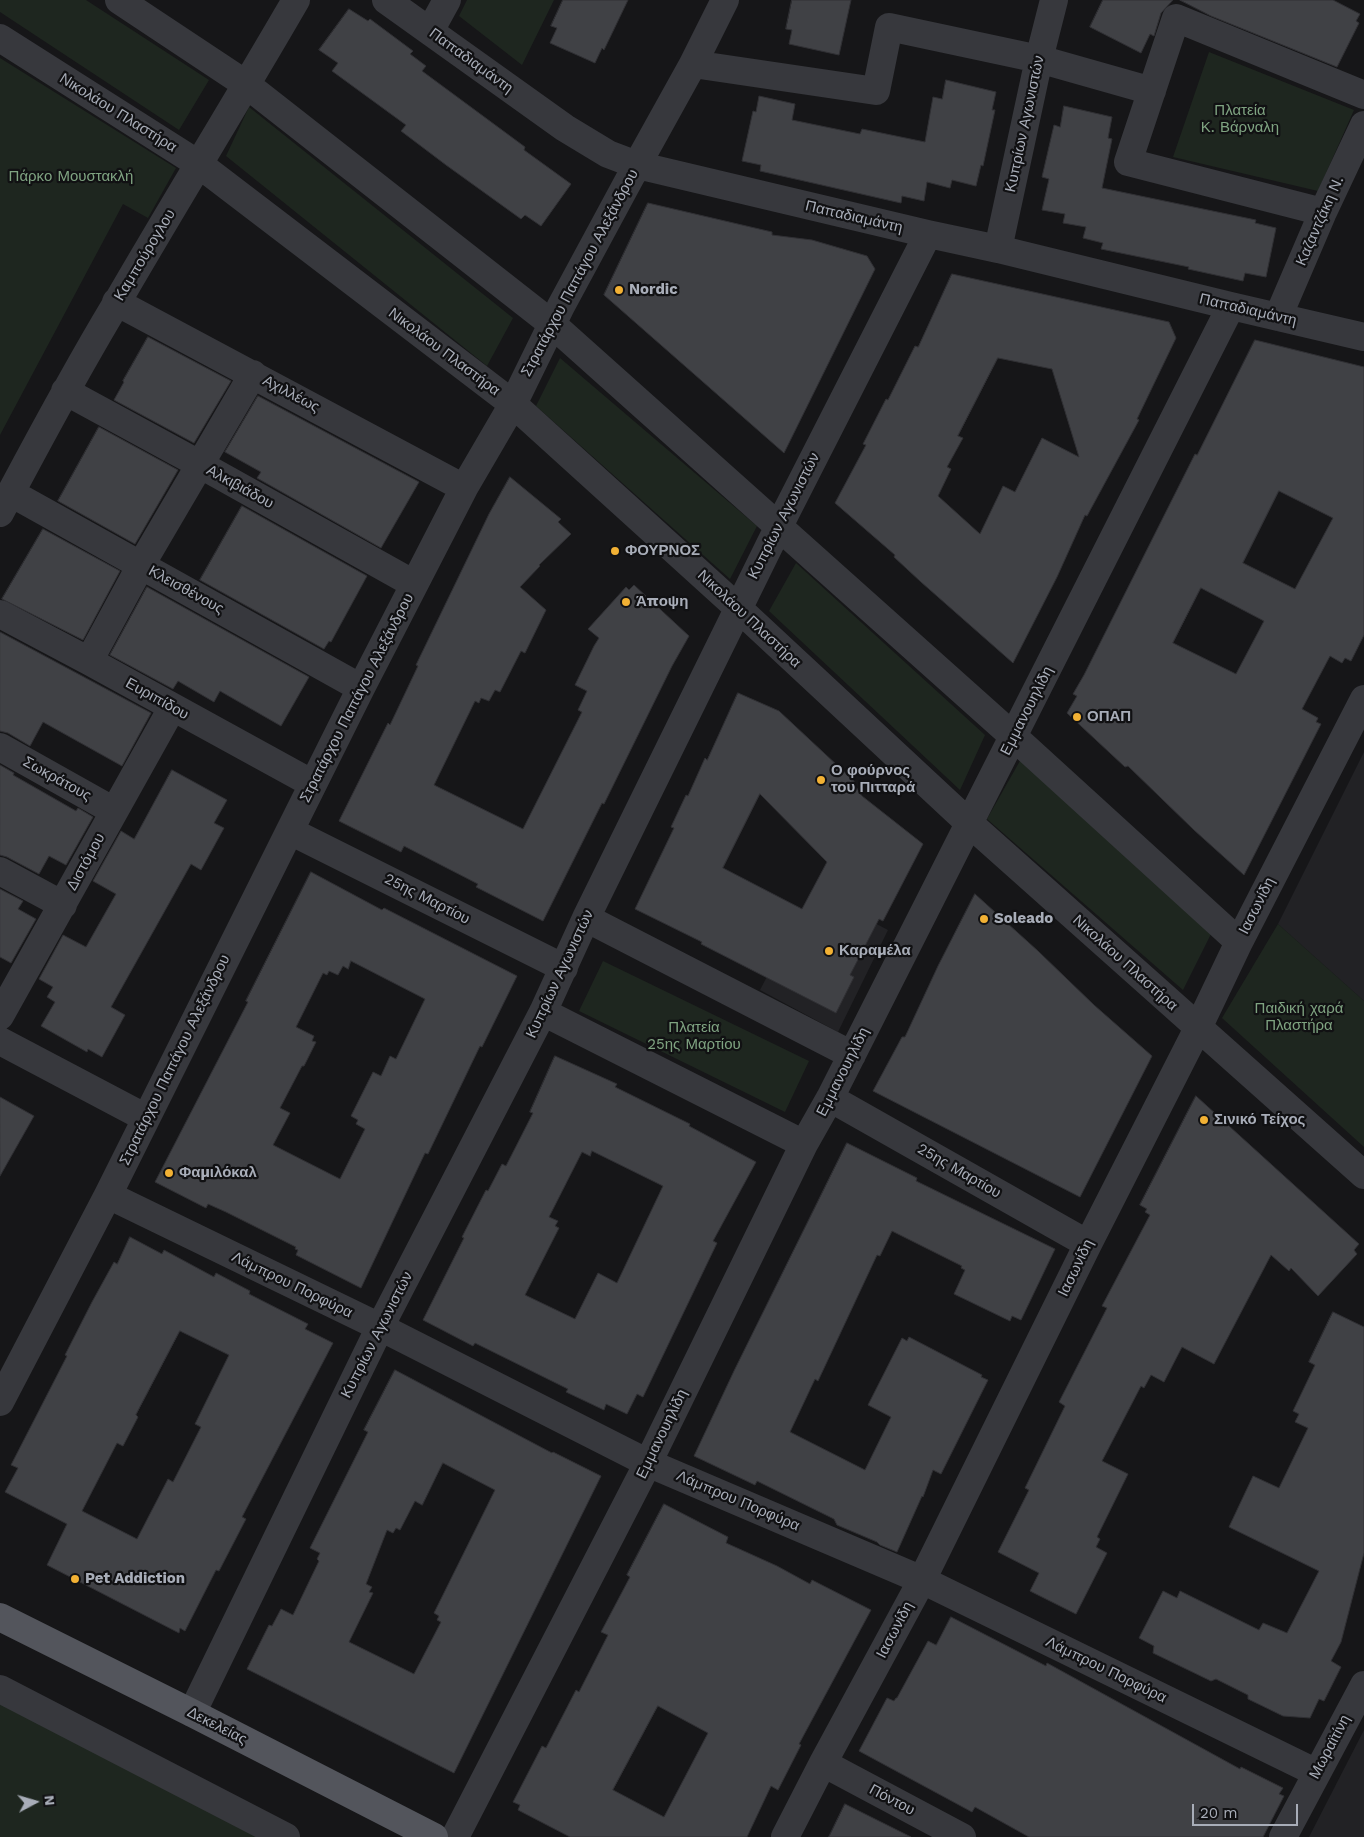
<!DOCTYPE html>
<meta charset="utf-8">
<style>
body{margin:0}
#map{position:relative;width:1364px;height:1837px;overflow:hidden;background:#161618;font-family:"Work Sans",sans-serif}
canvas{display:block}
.north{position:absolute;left:10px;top:1777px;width:50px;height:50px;-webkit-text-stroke:4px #111113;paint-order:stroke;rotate:84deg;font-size:14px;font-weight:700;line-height:20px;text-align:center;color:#a8adb8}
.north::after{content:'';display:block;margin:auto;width:18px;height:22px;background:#a8adb8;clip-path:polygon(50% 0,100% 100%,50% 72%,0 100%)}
.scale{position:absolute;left:1192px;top:1804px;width:106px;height:22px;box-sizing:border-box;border:2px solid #a8adb8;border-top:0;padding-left:6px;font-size:15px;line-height:18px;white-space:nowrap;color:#a8adb8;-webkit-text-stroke:4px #111113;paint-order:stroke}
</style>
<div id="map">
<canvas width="1364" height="1837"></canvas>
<div class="north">N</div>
<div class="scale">20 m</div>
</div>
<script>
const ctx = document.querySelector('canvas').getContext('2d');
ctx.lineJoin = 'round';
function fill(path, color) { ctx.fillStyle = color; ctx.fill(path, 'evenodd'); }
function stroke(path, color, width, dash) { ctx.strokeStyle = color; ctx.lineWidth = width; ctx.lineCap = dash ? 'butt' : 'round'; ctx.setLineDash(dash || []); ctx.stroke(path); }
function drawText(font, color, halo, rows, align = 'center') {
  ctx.font = font + ' "Work Sans",sans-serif'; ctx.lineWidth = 4.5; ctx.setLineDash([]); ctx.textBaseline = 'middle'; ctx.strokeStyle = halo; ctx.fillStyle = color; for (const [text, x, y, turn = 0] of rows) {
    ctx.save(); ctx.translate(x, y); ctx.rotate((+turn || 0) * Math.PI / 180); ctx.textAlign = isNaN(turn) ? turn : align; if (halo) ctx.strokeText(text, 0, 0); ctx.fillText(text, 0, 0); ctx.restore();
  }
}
fill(new Path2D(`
 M1364,752V1001L1278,924Z
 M812,890L888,930L838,1032L760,990Z
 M1364,1730V1837H1309Z`), '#222225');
fill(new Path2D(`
 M0,0H86L209,80L179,130L0,12Z
 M467,0H554L522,65L459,16Z
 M1209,52L1354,110L1318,191L1173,157Z
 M0,58L176,168L148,218L123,204L0,435Z
 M249,107L513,318L487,366L226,156Z
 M560,358L757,526L730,579L536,406Z
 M796,563L985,735L960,790L769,611Z
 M1021,759L1213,930L1183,990L987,819Z
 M1278,924L1364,1001V1147L1222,1018Z
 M603,961L809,1061L785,1112L579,1011Z
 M0,1704L263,1837H0Z`), '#1e261f');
const building = new Path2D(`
 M563,0H628L604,50L602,48L595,63L550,43L557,28L551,26Z
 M792,0H851L839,55L789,44L792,30L786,29Z
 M1103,0H1173L1161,13L1154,36L1150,34L1141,53L1090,27Z
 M1180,0H1333L1360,14L1356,21L1359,23L1337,67L1211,16Z
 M349,9L368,21L370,19L413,51L410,54L426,66L422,71L525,147L524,150L571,184L541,226L525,215L521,219L446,165L401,131L406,125L332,71L338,63L319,50Z
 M946,80L996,92L992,110H995L983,166L981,165L976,186L952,180L950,188L927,182L924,201L902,196L901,203L760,171L761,165L742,161L753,111L756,112L759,96L795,104L792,120L860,134L862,129L925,142L933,97L942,99Z
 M1064,106L1112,117L1108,138L1112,139L1102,188L1256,220L1255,223L1276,228L1266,277L1245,273L1243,281L1188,269L1189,267L1101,249L1103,243L1083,238L1086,227L1063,223L1065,214L1042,210L1049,179L1042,177L1054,125L1060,127Z
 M648,203L772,232V235L812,240L867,256L875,269L784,453L604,295Z
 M952,274L1169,322L1176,338L1137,419L1139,420L1087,516L1085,515L1057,577L1013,663L921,582L894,557L895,555L835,503L866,445L863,444L886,399L888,400L915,346L918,347ZM998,358L1052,369L1079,457L1042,438L1015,492L1003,486L980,534L938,496L951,469L947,467L963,438L958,436Z
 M148,337L231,381L194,443L114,400L124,382L123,381Z
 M1255,340L1364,367V635L1351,661L1345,658L1342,663L1330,656L1302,709L1318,718L1316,722L1321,724L1244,875L1194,830L1128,766L1125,767L1067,713L1077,696L1073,694L1084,675L1195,454L1197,455ZM1279,491L1333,518L1295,589L1243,563ZM1201,588L1264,621L1236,674L1173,643Z
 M258,396L419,482L381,548L257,478L261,472L225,452Z
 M99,427L178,470L135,544L58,501Z
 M510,477L561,519L558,522L571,534L539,565L540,566L520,587L546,610L525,653L521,651L500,692L495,690L489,701L481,698L479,703L475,701L434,785L523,829L582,712L578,710L587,691L575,685L594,646L599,638L588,629L626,587L629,590L634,585L689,636L672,666L604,804L602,803L543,921L476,887L478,884L404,846L401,852L339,821L388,723L390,725L418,666L416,665L489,514Z
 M242,506L367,576L331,642L329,641L324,649L200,580Z
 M43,529L120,571L83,640L2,599Z
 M147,587L309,677L281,726L220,691L214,702L178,681L173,689L110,655Z
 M0,632L151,713L122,766L43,722L30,746L8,733L0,731Z
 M738,693L779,711L854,781V784L862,796L923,844L883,921L879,919L850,975L854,977L836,1013L701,944L702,942L635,909L674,828L671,827L686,795L688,796L705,758L707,760ZM760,794L827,862L802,909L723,868Z
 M0,765L14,773L13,775L76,811L78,808L93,817L66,865L49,856L39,874L7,857L0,855Z
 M172,770L227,800L214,823L224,828L201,870L191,864L111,1007L125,1015L102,1057L88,1049L87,1052L41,1026L55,1002L47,997L53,987L39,979L63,935L86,947L116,894L93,881L121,831L134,839Z
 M311,872L382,910L384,908L517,976L482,1047L480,1046L428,1154L425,1153L361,1288L296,1255L298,1250L295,1249L296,1247L226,1212L208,1204L206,1208L155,1182L248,1002L246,1001ZM351,961L425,999L396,1059L390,1056L381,1076L373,1072L351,1116L358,1120L356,1124L365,1129L340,1179L273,1145L290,1113L280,1108L302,1066H304L316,1042L312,1041L314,1036L296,1027L323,973L327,975L329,971L338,975L343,966L348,969Z
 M0,889L23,901L18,909L36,919L11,963L0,957Z
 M975,894L1038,951L1094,1005L1152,1056L1080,1197L873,1091L902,1037H905L938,966Z
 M555,1056L617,1084L615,1087L690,1124L689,1126L756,1162L713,1241L717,1243L643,1397L637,1394L627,1414L606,1404L604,1410L566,1392L568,1389L475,1343L473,1346L423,1320L464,1238L462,1237L486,1190L488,1191L502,1164L506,1166L533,1113L530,1112ZM592,1151L663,1186L617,1283L598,1273L575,1319L525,1295L559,1228L555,1226L558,1221L549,1217L582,1152L590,1156Z
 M1196,1096L1359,1244L1354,1250L1357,1254L1318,1296L1291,1268L1289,1271L1271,1255L1214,1364L1182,1347L1164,1382L1151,1375L1144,1388L1141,1386L1102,1461L1128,1474L1097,1537L1100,1539L1096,1547L1107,1553L1076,1614L1030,1591L1039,1573L998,1552L1029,1490L1025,1488L1065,1406L1059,1402L1107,1308L1102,1306L1150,1215L1145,1212L1147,1209L1140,1205Z
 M0,1097L34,1116L0,1176Z
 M847,1143L917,1178L916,1181L1055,1249L1021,1320L1012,1316L1010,1321L954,1294L965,1270L961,1268L962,1266L892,1231L880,1256L877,1255L818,1381L815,1379L790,1432L865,1470L891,1417L868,1405L902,1338L907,1341L909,1337L982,1375L981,1377L988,1380L941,1474L933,1470L923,1497L922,1496L897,1552L880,1545L877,1542L837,1525L834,1519L757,1481L755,1485L694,1456L734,1371Z
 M130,1237L162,1254L164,1250L214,1277L216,1273L250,1291L249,1294L308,1324L305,1329L333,1343L242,1517L246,1519L219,1571L216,1570L185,1631L180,1628L179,1633L47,1565L67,1524L5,1492L18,1468L11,1465L67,1356L65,1355L92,1302L114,1262L117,1264ZM180,1331L229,1355L195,1424L201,1427L173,1482L168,1479L137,1539L82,1511L117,1443L123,1446L138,1417L136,1415Z
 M1333,1312L1364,1327V1553L1341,1642L1331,1661L1341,1667L1324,1701L1319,1699L1310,1718L1283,1716L1248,1699V1695L1216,1679L1211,1681L1153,1653L1154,1646L1139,1638L1163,1591L1177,1598L1180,1591L1259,1630L1263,1623L1287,1633L1319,1571L1229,1527L1253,1476L1279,1488L1308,1428L1295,1422L1299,1414L1293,1411L1315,1365L1309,1362Z
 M395,1370L552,1453L553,1452L601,1476L454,1773L247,1669L269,1625L272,1626L281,1609L293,1615L319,1561L317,1559L320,1553L310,1548L368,1432L364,1430ZM443,1463L495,1490L434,1613L439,1616L437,1620L441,1622L414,1674L349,1642L373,1593L369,1592L372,1587L366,1584L387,1530L393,1533L396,1528L400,1530L415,1501L422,1505Z
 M664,1504L728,1537L726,1543L777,1566L810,1584L812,1580L871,1610L799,1744L801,1745L778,1790L771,1786L747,1837H570L518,1810L520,1805L513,1802L542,1746L546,1748L576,1690L579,1692L608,1635L601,1632L630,1577L627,1575ZM658,1706L708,1733L664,1817L613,1790Z
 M951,1617L1046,1666L1047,1663L1240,1769L1241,1767L1283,1788L1279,1794L1284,1796L1263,1837H1029L975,1807L972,1812L859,1751L887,1698L894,1701L896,1698H897L928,1641L936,1645Z
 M845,1804L911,1837H829Z`);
fill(building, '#404145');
stroke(building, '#303034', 1);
stroke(new Path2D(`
 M119,0L247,85L552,324L1014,737L1239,942
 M386,0L565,128L608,154L637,165L928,234L998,249L1231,306L1364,337
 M430,31L447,0
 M0,38L200,165L513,404L738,608L969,823L1364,1175
 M693,64L876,91L889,27L1039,59L1152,91
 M1323,212L1128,162L1176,18L1364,95
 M998,249L1039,59L1054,0
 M116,302L464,488
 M1278,317L1323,212L1364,125
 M65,391L201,465L414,584
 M11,493L361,688
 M0,513C37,443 75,372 116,304C175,202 237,102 296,0
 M0,614L89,661L313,784
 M89,661L141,565L253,374
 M0,747L114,811
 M290,831L564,968
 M0,871L63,905
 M586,918L852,1055
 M543,1012L804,1144
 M0,1016L172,708
 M0,1041L146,1118
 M830,1098L1088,1244
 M108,1195L380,1327L648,1463L922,1580L1317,1773
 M0,1402L108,1195L361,688L464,488L513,404L561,306L637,165L693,64L725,0
 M0,1689L286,1837
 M192,1713L380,1327L543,1012L586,918L779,526L928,234
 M823,1763L962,1837
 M455,1837L648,1463L804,1144L830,1098L1231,306
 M785,1837L823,1763L922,1580L1088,1244L1198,1028L1239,942L1364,699
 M1283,1837L1364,1685`), '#37383d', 28);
stroke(new Path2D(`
 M0,1617L192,1713L434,1837`), '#53555c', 28);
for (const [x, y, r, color] of [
 [619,290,5,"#f2b134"],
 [615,551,5,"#f2b134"],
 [626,602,5,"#f2b134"],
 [1077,717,5,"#f2b134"],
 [821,780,5,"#f2b134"],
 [984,919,5,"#f2b134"],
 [829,951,5,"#f2b134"],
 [1204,1120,5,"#f2b134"],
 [169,1173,5,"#f2b134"],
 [75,1579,5,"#f2b134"]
]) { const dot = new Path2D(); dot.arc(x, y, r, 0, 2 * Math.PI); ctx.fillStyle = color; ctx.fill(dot); stroke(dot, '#111113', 2); }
drawText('15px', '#a8adb8', '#111113', [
 ["Παπαδιαμάντη",471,61,36],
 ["Νικολάου Πλαστήρα",118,113,32],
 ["Κυπρίων Αγωνιστών",1025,124,-78],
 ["Παπαδιαμάντη",854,217,13],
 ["Καζαντζάκη Ν.",1320,221,-66],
 ["Καμπούρογλου",145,255,-59],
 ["Στρατάρχου Παπάγου Αλεξάνδρου",580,273,-62],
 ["Παπαδιαμάντη",1248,310,13],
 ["Νικολάου Πλαστήρα",444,352,37],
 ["Αχιλλέως",291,394,28],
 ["Αλκιβιάδου",240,487,29],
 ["Κυπρίων Αγωνιστών",784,516,-63],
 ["Κλεισθένους",186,590,29],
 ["Νικολάου Πλαστήρα",749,619,43],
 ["Στρατάρχου Παπάγου Αλεξάνδρου",357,698,-63],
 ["Ευριπίδου",157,699,29],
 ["Εμμανουηλίδη",1027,711,-63],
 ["Σωκράτους",57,779,29],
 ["Διστόμου",86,862,-61],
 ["25ης Μαρτίου",427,899,27],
 ["Ιασωνίδη",1257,906,-63],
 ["Νικολάου Πλαστήρα",1125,963,42],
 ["Κυπρίων Αγωνιστών",560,974,-65],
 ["Στρατάρχου Παπάγου Αλεξάνδρου",175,1060,-64],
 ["Εμμανουηλίδη",843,1072,-63],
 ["25ης Μαρτίου",959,1171,30],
 ["Ιασωνίδη",1076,1268,-64],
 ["Λάμπρου Πορφύρα",292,1285,26],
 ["Κυπρίων Αγωνιστών",377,1335,-63],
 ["Εμμανουηλίδη",662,1434,-64],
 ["Λάμπρου Πορφύρα",738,1501,23],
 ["Ιασωνίδη",895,1630,-62],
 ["Λάμπρου Πορφύρα",1106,1670,26],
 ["Δεκελείας",217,1726,27],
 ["Μωραϊτίνη",1330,1747,-62],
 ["Πόντου",892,1800,28]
]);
drawText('15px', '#7fa381', '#111113', [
 ["Πλατεία",1240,111],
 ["Κ. Βάρναλη",1240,128],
 ["Πάρκο Μουστακλή",71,177],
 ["Παιδική χαρά",1299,1009],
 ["Πλαστήρα",1299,1026],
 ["Πλατεία",694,1028],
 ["25ης Μαρτίου",694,1045]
]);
drawText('bold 15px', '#a8adb8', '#111113', [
 ["Nordic",629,290],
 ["ΦΟΥΡΝΟΣ",625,551],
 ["Άποψη",636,602],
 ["ΟΠΑΠ",1087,717],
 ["Ο φούρνος",831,771],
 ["του Πιτταρά",831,788],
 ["Soleado",994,919],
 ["Καραμέλα",839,951],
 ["Σινικό Τείχος",1214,1120],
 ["Φαμιλόκαλ",179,1173],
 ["Pet Addiction",85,1579]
], 'left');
</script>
